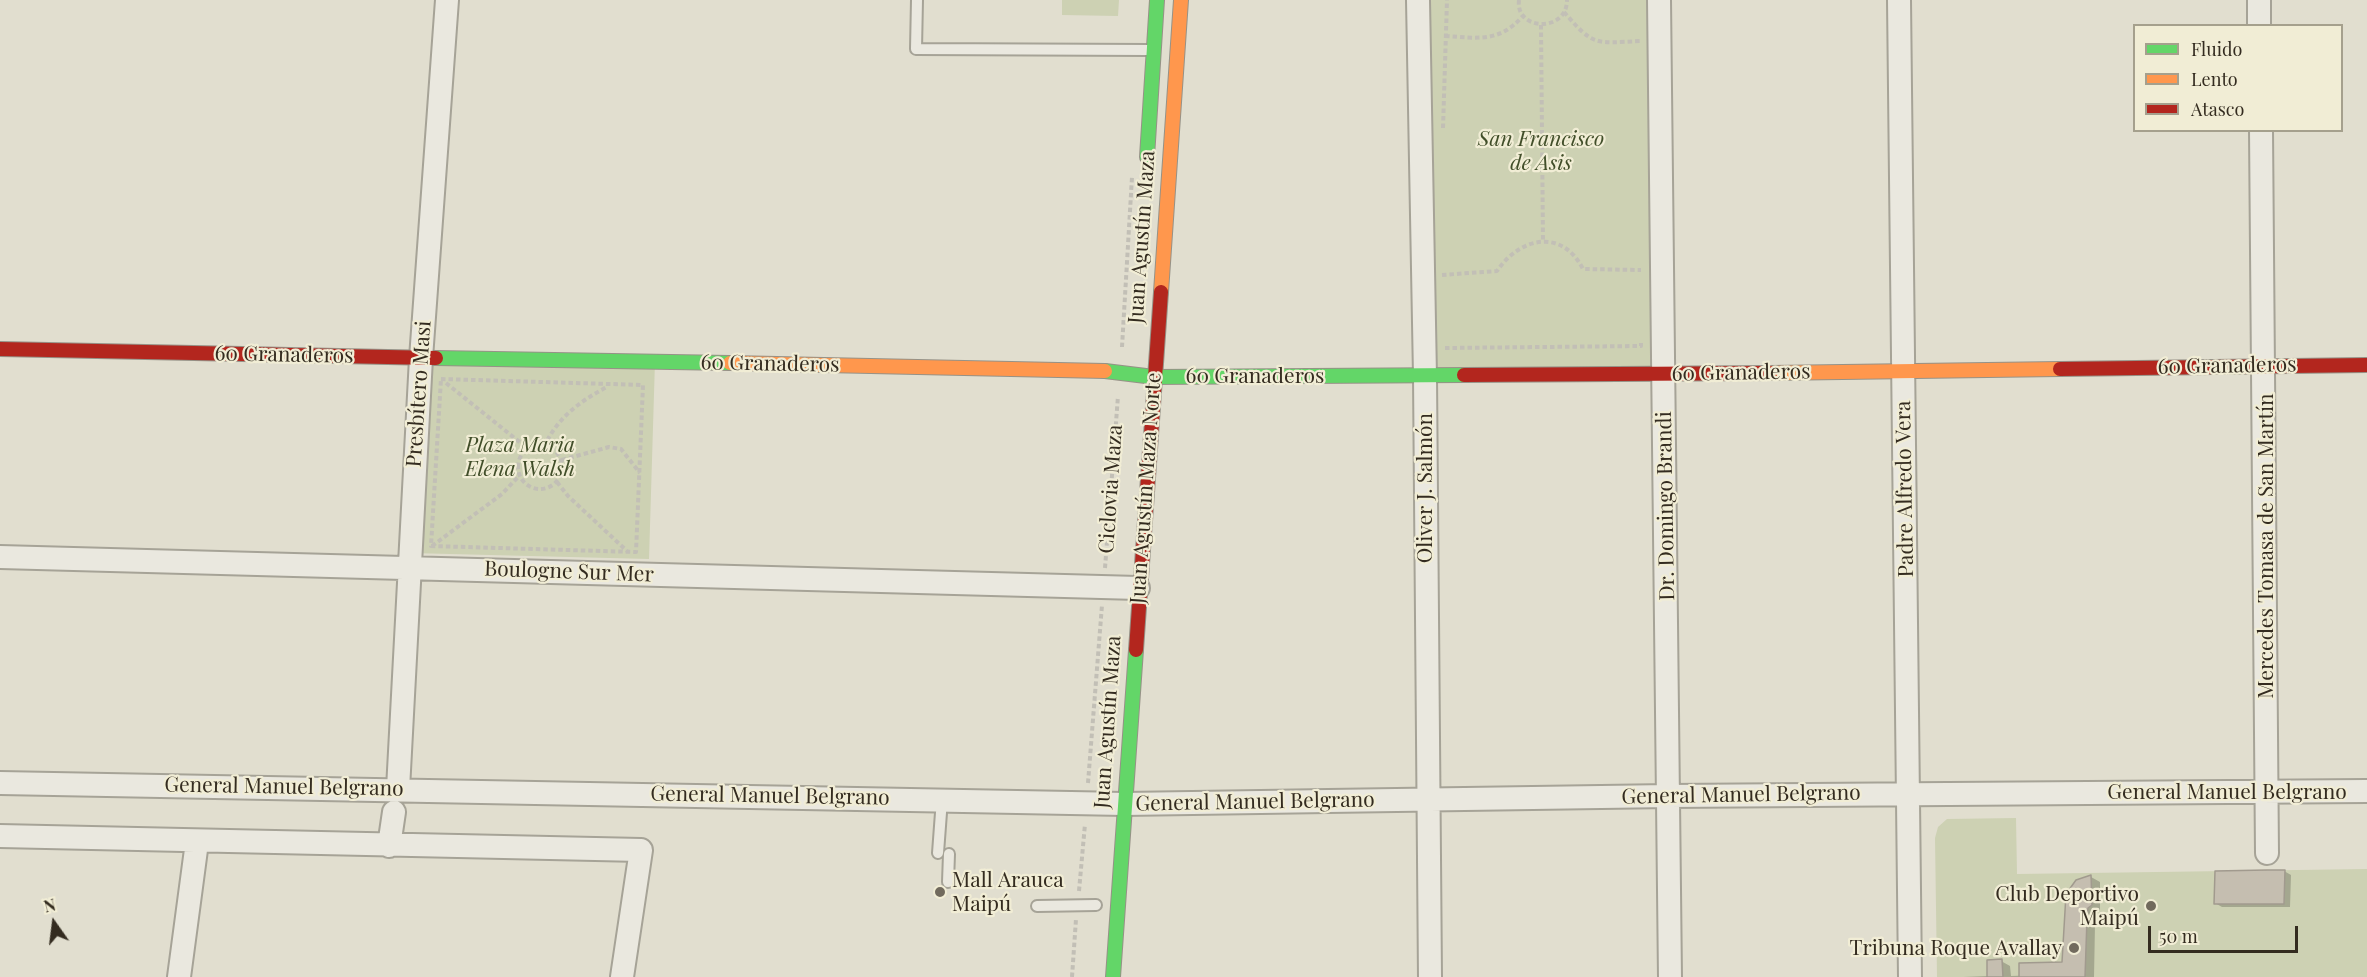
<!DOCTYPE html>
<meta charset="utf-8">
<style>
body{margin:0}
#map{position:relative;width:2367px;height:977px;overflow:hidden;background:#e1decf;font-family:"Playfair Display",serif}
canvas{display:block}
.legend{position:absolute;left:2133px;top:24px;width:210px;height:108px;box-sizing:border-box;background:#f1edd5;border:2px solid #a5a08d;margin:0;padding:8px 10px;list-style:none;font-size:18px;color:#342c20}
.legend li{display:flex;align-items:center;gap:12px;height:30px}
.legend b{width:30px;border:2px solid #a5a08d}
.north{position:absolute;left:24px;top:893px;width:60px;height:60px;-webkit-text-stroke:4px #f1edd5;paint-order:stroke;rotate:346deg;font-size:16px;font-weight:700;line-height:24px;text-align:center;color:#342c20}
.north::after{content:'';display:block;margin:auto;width:21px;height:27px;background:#342c20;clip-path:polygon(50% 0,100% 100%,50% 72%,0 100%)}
.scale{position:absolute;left:2148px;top:926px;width:150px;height:27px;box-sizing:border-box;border:3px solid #342c20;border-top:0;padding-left:8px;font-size:18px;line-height:21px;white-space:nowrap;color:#342c20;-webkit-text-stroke:4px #f1edd5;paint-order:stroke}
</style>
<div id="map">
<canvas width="2367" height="977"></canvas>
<ul class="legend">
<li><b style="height:8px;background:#63d668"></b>Fluido</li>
<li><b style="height:8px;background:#ff974d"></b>Lento</li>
<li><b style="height:8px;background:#b3261e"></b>Atasco</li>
</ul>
<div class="north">N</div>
<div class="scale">50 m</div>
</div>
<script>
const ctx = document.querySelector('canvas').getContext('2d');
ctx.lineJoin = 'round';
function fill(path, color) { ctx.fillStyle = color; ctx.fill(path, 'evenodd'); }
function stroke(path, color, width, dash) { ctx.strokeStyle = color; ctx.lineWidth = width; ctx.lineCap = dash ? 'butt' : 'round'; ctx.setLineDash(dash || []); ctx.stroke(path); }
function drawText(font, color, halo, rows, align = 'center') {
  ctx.font = font + ' "Playfair Display",serif'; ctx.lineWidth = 4.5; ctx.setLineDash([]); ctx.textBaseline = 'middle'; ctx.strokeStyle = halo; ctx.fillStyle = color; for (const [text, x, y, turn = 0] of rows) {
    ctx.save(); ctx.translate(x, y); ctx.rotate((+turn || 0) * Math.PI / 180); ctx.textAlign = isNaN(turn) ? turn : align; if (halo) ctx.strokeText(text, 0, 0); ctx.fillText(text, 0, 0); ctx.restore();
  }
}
fill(new Path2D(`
 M1062,0H1119L1118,16L1062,15Z
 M1418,0H1659L1664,374L1425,376Z
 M421,358L655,361L649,559L410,553Z
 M2016,818L2017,874L2367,869V977H1937L1935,838L1938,827L1947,819Z`), '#cdd1b3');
fill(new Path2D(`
 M2284,871L2291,875L2290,907H2222L2215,903Z
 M2091,877L2100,882V910L2097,913L2095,925L2094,977H1963L1989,976L2001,961L2010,966L2011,976L2041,975L2064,963L2077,882Z`), '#0003');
const building = new Path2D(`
 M2267,870H2285L2284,904H2214L2215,871Z
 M2091,875L2092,905L2088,908L2087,919L2085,977H2019V963L2062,962L2066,894L2076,880Z
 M2002,959L2003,977H1987V960Z`);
fill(building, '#c5beb0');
stroke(building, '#a19a8e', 1.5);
const lane = new Path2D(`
 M917,0L916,49L1149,50
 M938,853L942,799
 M948,882L949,854
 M1037,906L1096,905`);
const street = new Path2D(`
 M1418,0L1425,376L1430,977
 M1659,0L1670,977
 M1899,0L1910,977
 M2259,0V26
 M2261,130L2267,853
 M0,557L1138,588
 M0,783L1124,804L1669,796L2367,791
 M398,789L421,358L447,0
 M0,836L641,850L622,977
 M389,846L394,812
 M179,977L197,842`);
const fast = new Path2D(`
 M1147,157L1157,0
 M436,358L730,363
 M1105,371L1154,377L1464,375
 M1113,977L1136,650`);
const slow = new Path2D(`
 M1161,292L1181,0
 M730,363L1105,371
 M1770,373L2060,369`);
const jam = new Path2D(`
 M0,349L436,358
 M2060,369L2367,365
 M1464,375L1770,373
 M1136,650L1161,292`);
stroke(lane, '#a6a397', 14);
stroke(street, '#a6a397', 26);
stroke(fast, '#969287', 16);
stroke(slow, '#969287', 16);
stroke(jam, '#969287', 16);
stroke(new Path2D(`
 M1519,0C1515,31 1567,33 1567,0
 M1564,12C1594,47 1595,43 1640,41
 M1541,25L1543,241
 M1445,36C1478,38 1499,43 1523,16
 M1443,128L1447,0
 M1442,275L1497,271C1520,237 1562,228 1583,269L1641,270
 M1122,347L1132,177
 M1445,348L1641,346V343
 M441,379L643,385L636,552L431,546Z
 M446,383L527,448
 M518 467a22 22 0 1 1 44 0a22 22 0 1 1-44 0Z
 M544,447C557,418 580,401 607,387
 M562,460L609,447L621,449L640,473
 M557,482L568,496L627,551
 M432,546L502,494L518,477
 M1105,568L1118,396
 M1088,783L1102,605
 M1079,891L1085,824
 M1072,977L1076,919`), '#c2bfb6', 4, [4.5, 3]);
stroke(lane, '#eae8df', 10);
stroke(street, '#eae8df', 22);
stroke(fast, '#63d668', 14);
stroke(slow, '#ff974d', 14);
stroke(jam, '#b3261e', 14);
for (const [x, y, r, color] of [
 [940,892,6,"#716a5d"],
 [2151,906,6,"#716a5d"],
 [2074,948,6,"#716a5d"]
]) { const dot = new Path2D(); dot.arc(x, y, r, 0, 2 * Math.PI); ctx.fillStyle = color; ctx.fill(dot); stroke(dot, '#f1edd5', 2); }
drawText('italic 21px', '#414e29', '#f1edd5', [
 ["San Francisco",1541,139],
 ["de Asis",1541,163],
 ["Plaza Maria",520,445],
 ["Elena Walsh",520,469]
]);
drawText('21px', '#342c20', '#f1edd5', [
 ["Juan Agustín Maza",1142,237,-86],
 ["60 Granaderos",284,355,1],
 ["60 Granaderos",770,364,1],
 ["60 Granaderos",2227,366,-1],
 ["60 Granaderos",1741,373,-1],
 ["60 Granaderos",1255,376],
 ["Presbítero Masi",419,394,-86],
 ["Juan Agustín Maza Norte",1146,488,-86],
 ["Oliver J. Salmón",1425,488,-90],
 ["Ciclovia Maza",1111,489,-86],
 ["Padre Alfredo Vera",1905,489,-91],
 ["Dr. Domingo Brandi",1666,506,-91],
 ["Mercedes Tomasa de San Martín",2266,546,-90],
 ["Boulogne Sur Mer",569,572,2],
 ["Juan Agustín Maza",1108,722,-86],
 ["General Manuel Belgrano",284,787,1],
 ["General Manuel Belgrano",2227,792],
 ["General Manuel Belgrano",1741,795,-1],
 ["General Manuel Belgrano",770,796,1],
 ["General Manuel Belgrano",1255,802,-1]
]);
drawText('21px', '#342c20', '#f1edd5', [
 ["Mall Arauca",952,880,"left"],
 ["Maipú",952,904,"left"],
 ["Club Deportivo",2139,894],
 ["Maipú",2139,918],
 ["Tribuna Roque Avallay",2062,948]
], 'right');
</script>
